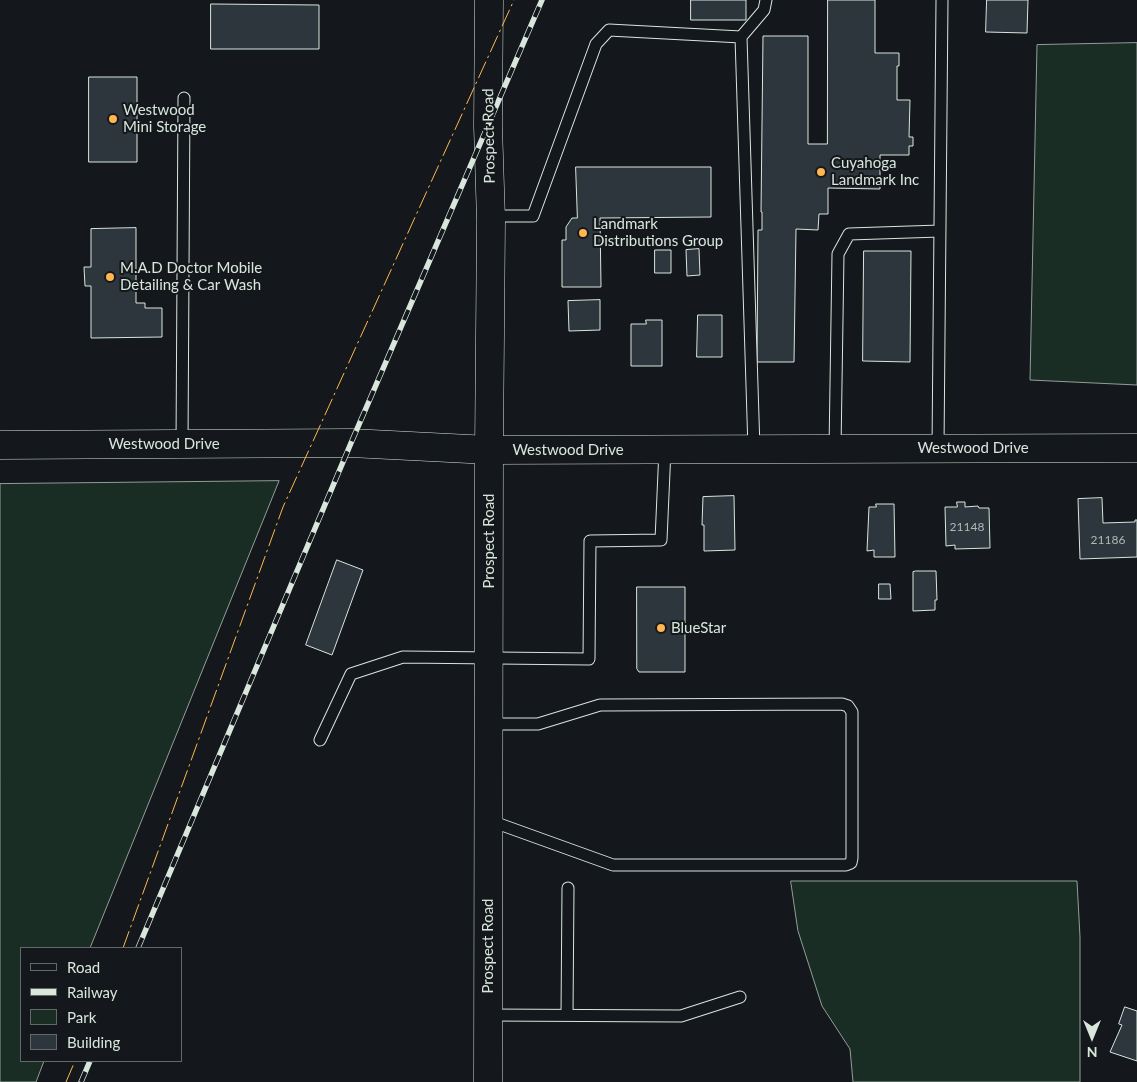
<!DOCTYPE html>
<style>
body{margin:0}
#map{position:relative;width:1137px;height:1082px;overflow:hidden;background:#14181c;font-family:Lato,sans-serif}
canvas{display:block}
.legend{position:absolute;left:20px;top:947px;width:162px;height:115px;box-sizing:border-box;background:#14181c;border:1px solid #626a69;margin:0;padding:6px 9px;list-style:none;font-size:15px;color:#d8e6dc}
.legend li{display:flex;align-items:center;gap:10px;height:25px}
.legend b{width:25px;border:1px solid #626a69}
.north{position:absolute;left:1067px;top:1012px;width:50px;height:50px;-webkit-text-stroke:4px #14181c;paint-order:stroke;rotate:180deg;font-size:14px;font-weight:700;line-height:20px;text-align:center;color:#d8e6dc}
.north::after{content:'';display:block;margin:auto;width:18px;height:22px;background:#d8e6dc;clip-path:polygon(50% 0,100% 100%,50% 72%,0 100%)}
</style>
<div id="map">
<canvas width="1137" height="1082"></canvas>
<ul class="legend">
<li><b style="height:6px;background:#14181c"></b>Road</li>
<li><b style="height:6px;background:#d8e6dc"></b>Railway</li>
<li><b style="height:14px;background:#1a2d24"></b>Park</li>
<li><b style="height:14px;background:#2c363c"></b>Building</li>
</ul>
<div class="north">N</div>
</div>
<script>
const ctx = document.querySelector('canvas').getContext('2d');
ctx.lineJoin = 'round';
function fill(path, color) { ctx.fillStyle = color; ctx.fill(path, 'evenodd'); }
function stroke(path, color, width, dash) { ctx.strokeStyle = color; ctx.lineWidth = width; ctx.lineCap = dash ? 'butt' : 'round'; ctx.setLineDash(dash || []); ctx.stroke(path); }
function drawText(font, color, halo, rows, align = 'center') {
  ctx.font = font + ' Lato,sans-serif'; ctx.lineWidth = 4; ctx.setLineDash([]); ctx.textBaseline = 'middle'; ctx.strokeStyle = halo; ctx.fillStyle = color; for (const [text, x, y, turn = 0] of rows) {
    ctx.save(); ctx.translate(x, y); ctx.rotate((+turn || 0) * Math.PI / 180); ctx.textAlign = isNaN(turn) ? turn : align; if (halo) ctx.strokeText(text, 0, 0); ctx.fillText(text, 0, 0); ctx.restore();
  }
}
const green = new Path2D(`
 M1137,43V385L1030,380L1037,45Z
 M279,481L90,948H21V1061H44L36,1082H0V484Z
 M791,881H1077L1080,937V1082H853L850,1049L822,1006L798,931Z`);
fill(green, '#1a2d24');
stroke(green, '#939e99', 1);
const building = new Path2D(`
 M691,0H746V20H691Z
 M828,0H875V53H899V66H897V100H910L909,137H913V146H909V155H880V189L828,188V214H819L818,230L796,229L794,362H757L758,230H762V212H761L763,36H808V144H827Z
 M987,0H1028L1027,33L986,32Z
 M211,4L319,5V49H211Z
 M89,77H137V162H89Z
 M576,167H711V217L600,218L601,287H562V240H566V227L572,218H577Z
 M136,228V303H145V308H162V337L91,338V286H85L84,267H91V229Z
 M699,249L700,275L687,276L686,250Z
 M655,250H671V273H655Z
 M864,251H911L910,362L863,361Z
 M600,300V330L569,331L568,301Z
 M698,315H722V357H697Z
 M646,320H662V366H631V324H646Z
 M734,496L735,550L704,551V525H702L703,497Z
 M1102,498L1103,523L1135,522V520H1137V557L1080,559L1078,499Z
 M957,502H965V507L978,506L979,508H989L990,548L955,549V545L946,546L945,507H957Z
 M876,504H894L895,557H874V550L867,551L869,507H876Z
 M337,560L363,570L332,655L306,645Z
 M916,571H936L937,600H935V610L913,611V572Z
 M879,584H890L891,599H879Z
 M637,587H685V672H639L637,669Z
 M1125,1007L1137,1011V1061L1110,1052L1122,1025L1119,1024Z`);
fill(building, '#2c363c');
stroke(building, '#d8e6dc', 1);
const lane = new Path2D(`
 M741,37L764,10L766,0
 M491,216H533L596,44L609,30L741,37L754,449
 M182,444L184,98
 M938,448L942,0
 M835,449L838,254L849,234L940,231
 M320,740L351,674L403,657L589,659L590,541L661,540L665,449
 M488,820L613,865H846L851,863L852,858V712L848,706L842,704L600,705L538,724H488
 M488,1015L681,1016L740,997
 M567,1015L568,888`);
const secondary = new Path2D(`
 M0,445L351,443L489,450L1137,448`);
const primary = new Path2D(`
 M488,1082L489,450L491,220L488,126L489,0`);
stroke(lane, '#d8e6dc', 13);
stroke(secondary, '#d8e6dc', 29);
stroke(primary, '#d8e6dc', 29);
stroke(lane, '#14181c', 11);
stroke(secondary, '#14181c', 28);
stroke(primary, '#14181c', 28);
const rail = new Path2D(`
 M138,948L351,443L542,0
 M81,1082L90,1061`);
stroke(rail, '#d8e6dc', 5.5);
stroke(rail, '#14181c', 4, [11]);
stroke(new Path2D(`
 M123,948L283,507L514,0
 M66,1082L75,1061`), '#ffb74d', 1, [18, 4, 2.5, 4]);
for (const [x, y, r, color] of [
 [113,119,5,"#ffb74d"],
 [821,172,5,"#ffb74d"],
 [583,233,5,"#ffb74d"],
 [110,277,5,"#ffb74d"],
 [661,628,5,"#ffb74d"]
]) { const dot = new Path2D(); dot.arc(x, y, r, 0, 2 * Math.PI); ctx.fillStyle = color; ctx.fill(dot); stroke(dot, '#14181c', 2); }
drawText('12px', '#adbab4', null, [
 ["21148",967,527],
 ["21186",1108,540]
]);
drawText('15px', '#d8e6dc', '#14181c', [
 ["Westwood",123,110],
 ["Mini Storage",123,127],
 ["Cuyahoga",831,163],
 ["Landmark Inc",831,180],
 ["Landmark",593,224],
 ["Distributions Group",593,241],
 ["M.A.D Doctor Mobile",120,268],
 ["Detailing & Car Wash",120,285],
 ["BlueStar",671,628]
], 'left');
drawText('15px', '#d8e6dc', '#14181c', [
 ["Prospect Road",489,136,-91],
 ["Westwood Drive",164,444],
 ["Westwood Drive",973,448],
 ["Westwood Drive",568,450],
 ["Prospect Road",489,541,-90],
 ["Prospect Road",488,946,-90]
]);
</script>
